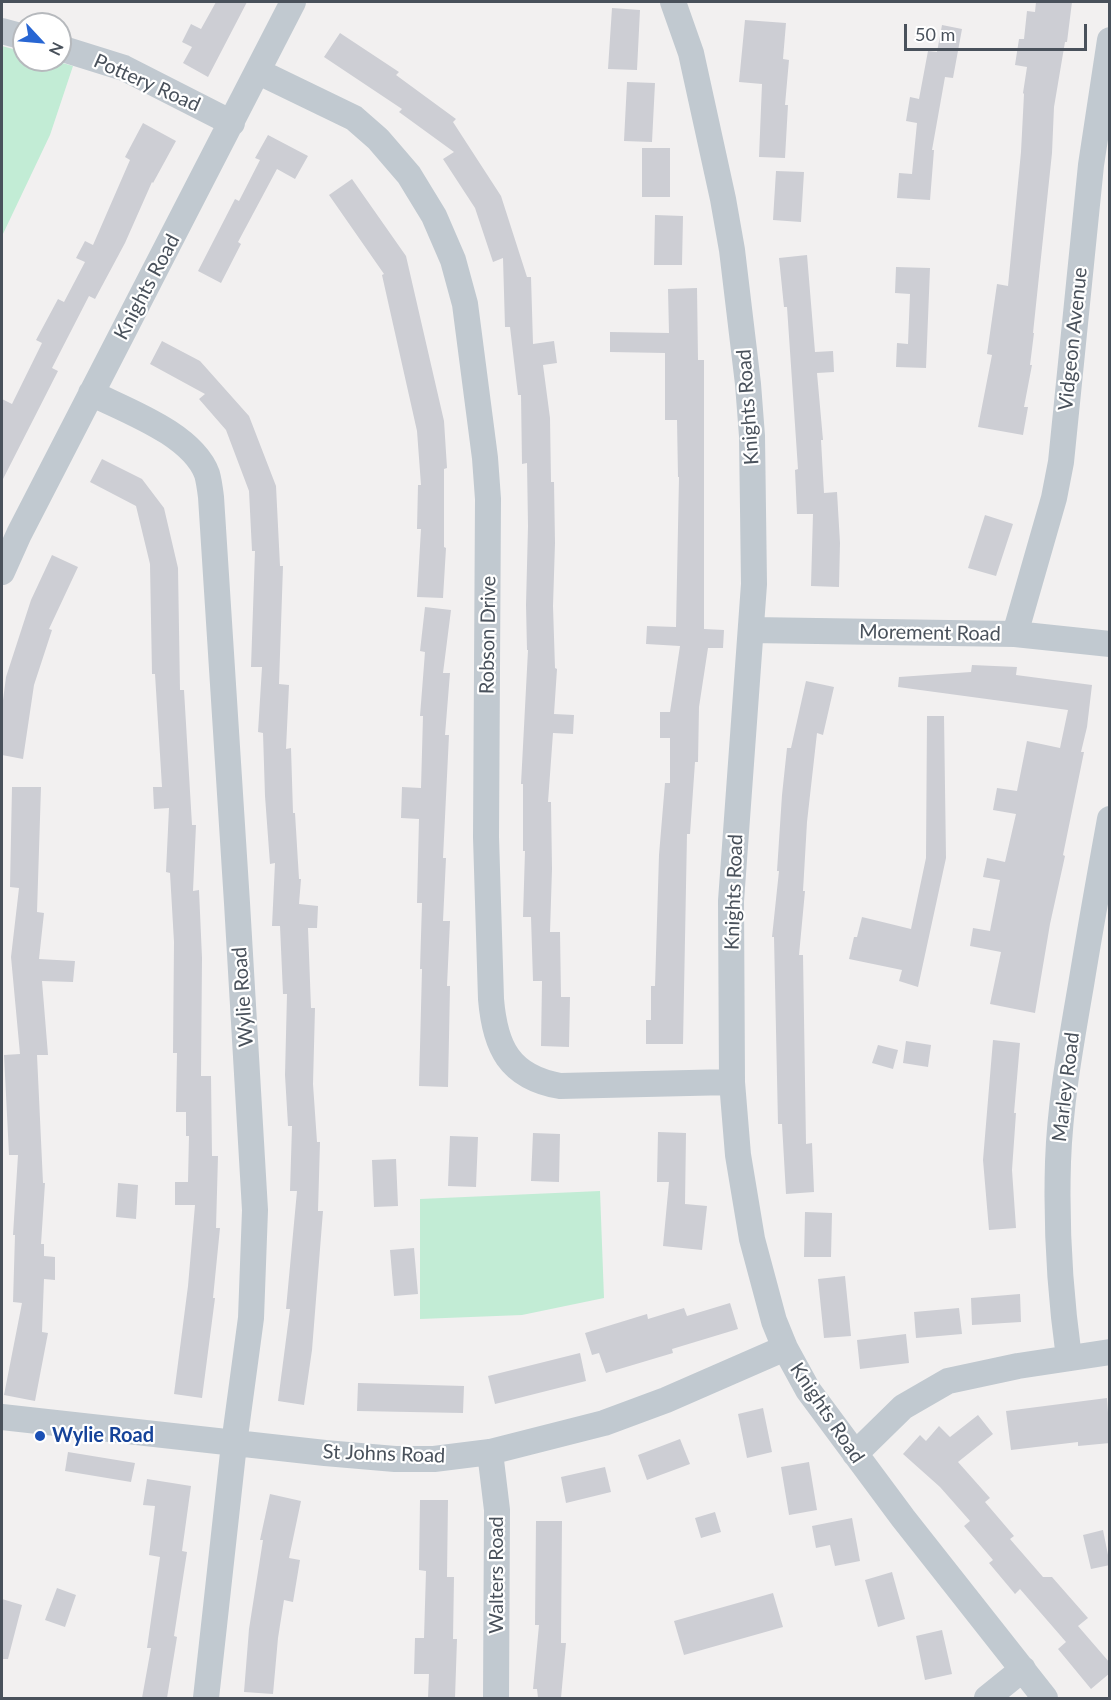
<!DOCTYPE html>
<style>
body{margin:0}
#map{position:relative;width:1111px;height:1700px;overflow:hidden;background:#f2f0f0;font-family:Lato,sans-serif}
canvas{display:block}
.frame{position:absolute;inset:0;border:3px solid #49515b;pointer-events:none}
.north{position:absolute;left:12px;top:12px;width:60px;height:60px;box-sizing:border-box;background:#fff;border:2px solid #b6b9bd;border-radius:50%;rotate:116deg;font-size:16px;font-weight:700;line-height:24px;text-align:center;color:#49515b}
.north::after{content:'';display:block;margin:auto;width:21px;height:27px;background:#2866d3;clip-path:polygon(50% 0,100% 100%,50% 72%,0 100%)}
.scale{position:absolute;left:904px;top:24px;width:183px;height:27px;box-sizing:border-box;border:3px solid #49515b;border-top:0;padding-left:8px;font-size:18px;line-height:21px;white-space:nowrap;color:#49515b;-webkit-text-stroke:4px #fff;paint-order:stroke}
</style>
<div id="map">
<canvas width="1111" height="1700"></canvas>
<div class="frame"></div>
<div class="north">N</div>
<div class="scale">50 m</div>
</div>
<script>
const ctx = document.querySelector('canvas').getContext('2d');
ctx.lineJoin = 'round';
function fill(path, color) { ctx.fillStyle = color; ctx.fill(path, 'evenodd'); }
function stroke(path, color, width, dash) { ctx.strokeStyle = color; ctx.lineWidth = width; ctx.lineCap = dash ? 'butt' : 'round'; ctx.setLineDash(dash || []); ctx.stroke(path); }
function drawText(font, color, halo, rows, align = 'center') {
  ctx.font = font + ' Lato,sans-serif'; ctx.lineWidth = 4.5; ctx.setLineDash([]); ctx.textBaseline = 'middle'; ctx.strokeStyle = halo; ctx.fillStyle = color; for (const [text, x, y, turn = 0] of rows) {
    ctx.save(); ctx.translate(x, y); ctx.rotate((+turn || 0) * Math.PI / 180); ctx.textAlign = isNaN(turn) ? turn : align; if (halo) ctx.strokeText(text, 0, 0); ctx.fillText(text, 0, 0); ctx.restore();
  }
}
fill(new Path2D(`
 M2,46L24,52V60H52L73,66L50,135L2,236Z
 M600,1191L604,1298L522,1315L420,1319V1199Z`), '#c2ecd5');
fill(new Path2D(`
 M216,2H247L208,77L183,63L192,47L182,42L191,24L201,29Z
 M1036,2H1072L1067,42H1065L1054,107L1052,153L1033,333H1034L1030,365H1032L1024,407H1028L1023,435L978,427L992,355L987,354L997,284L1008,286L1021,152L1024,94L1023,93L1027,67L1015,65L1019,39H1024L1027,11L1035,12Z
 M612,8L640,10L637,70L608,69Z
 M745,20L786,23L783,59L789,60L785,105H788L785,158L759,157L762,84L739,82Z
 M942,25L962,29L953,78L945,77L932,150H934L930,200L897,198L899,173L912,174L917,123L906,121L910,97L919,99L928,51L937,52Z
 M340,33L399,72L396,75L456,119L453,122L501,196L527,277H531L533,344L554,341L557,363L543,365L550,418L551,482H554L555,543L553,606L555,668L557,669L554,714L574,715L573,734L553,733L548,802H551L552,869L550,932H560L561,997H570L569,1047L541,1046L542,981H533L531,917H523L525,851H523V784H521L528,650H527L526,605L528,526L527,463L522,464L521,395H518L510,327H505L503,258L493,262L475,208L443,159L454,152L399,112L402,109L324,57Z
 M627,82L655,83L652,142L624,141Z
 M143,123L176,141L153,183L152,182L125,243L95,299L89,296L52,368L58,371L2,481V399L12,404L42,343L36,340L58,299L64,302L85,262L76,258L85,241L93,245L130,160L125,157Z
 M268,135L308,156L295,179L277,169L238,242L241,244L221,283L198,271L235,199L239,201L260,160L255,158Z
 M642,148H670V197H642Z
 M776,171L804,172L801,222L773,220Z
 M352,179L406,256L444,421L447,468L444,469V547L446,548L443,598L417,597L421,529H417L418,485H421L417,431L382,275L384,274L329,195Z
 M655,215L683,216L682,265H654Z
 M807,255L815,352L833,351L834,372L817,373L823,440H821L824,493L837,492L840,543L839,587L811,586L813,514H797L795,470L798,469L787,307H784L779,258Z
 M896,267L930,268L926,368L896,367L897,343L908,344L910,294L895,293Z
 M697,288L698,360H704V629L724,630L723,648H708L699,707L698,762H695L690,834H687L683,1044H646V1020H651V986H655L659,855L665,783H670V738H660V712H670L680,646L646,644L647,626L676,627L679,477H678L677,420H665V353L610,352V332L669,333L668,289Z
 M162,341L200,361L249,416L276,486L280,566H283L279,684L289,685L286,749L291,748L293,813H295L299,879H301L299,904L318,906L317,928H308L311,1008H315L313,1084L317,1142H320L318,1211H323L312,1350L304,1405L278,1401L290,1309H286L297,1191H290L292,1126H288L285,1075L287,994H283L280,926H272L275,863L270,864L265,796L263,733L258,732L262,667H251L255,551H252L249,491L226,430L199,399L205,394L150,364Z
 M102,459L142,479L164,508L178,568L180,690H184L192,825H196L193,891L199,890L202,958L201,1076H211L212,1156H218L216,1228H220L213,1298H215L202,1398L174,1394L188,1286L195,1205H175V1182H188L189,1136H186V1112H176L177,1053H173L174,942L170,873L166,872L169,808L154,809L153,787H162L155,674H152L150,564L136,506L90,482Z
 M985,515L1013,524L996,576L968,568Z
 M52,555L78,567L49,629L52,630L34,685L23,759L2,755V708L6,677L31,600Z
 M425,607L451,610L443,673H450L445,735H449L443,858H446L443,921H450L447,986H450L448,1087L419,1086L422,969H420L422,903H417L419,819L401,818L402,787L421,788L423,716H420L425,652L420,651Z
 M972,665L1017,667L1016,675L1092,685L1087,727L1081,752H1084L1063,855L1065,856L1050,924L1035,1013L990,1004L1001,952L970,946L973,928L990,931L1000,880L983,877L987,858L1005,862L1016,814L993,810L997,788L1017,791L1027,741L1060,748L1068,710L898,687L899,677L971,672Z
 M806,681L834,687L823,735L817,733L807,822L803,891H805L799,955H803L806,1144L812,1143L814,1192L786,1194L782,1124H778L774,937H772L779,871H777L782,795L787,748H791Z
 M927,716H944L946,858L918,987L899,981L902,970L849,959L854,937H857L862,917L911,929L926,858Z
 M12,787H41L37,912L44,913L39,959L75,961L73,982L42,981L48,1055H37L43,1183H45L41,1244H44V1256L55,1257V1280L44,1279L42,1332L48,1333L35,1401L4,1395L22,1303L13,1302L15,1235H13L18,1155H9L4,1055L20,1054L11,957L19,888L10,887Z
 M993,1040L1020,1043L1014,1113H1016L1012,1170L1016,1228L989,1230L983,1160Z
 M906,1041L931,1045L928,1067L903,1063Z
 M878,1045L898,1050L893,1069L872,1063Z
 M658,1132L686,1133L685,1204L707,1206L702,1250L663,1246L669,1182H657Z
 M533,1133L560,1134L559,1182L531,1181Z
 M450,1136L478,1137L476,1187L448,1186Z
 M396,1159L398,1206L374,1207L372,1160Z
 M118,1183L138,1185L136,1219L116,1217Z
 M805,1212L832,1213L831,1257H804Z
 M414,1248L418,1294L394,1296L390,1250Z
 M845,1276L851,1336L824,1338L818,1279Z
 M1020,1294L1021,1322L972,1325L971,1298Z
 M730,1303L738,1329L672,1349L673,1353L606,1373L599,1353L592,1355L585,1333L647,1314L648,1319L684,1308L687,1316Z
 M959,1308L962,1334L916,1338L914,1312Z
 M906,1334L909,1363L860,1369L857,1340Z
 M580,1353L586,1381L495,1404L488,1376Z
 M358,1383L464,1386L463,1413L357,1411Z
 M1107,1398L1110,1443L1078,1446V1442L1011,1450L1006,1411Z
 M763,1408L772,1452L747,1458L738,1414Z
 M978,1415L993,1434L958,1462L990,1498L985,1502L1014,1536L1010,1539L1043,1577H1052L1088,1618L1078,1626L1110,1663V1673L1091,1689L1058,1649L1066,1642L1020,1589L1015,1594L989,1563L993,1560L964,1526L970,1521L940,1487L903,1454L920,1435L926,1441L939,1426L950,1437Z
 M680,1439L690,1464L647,1480L638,1455Z
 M68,1452L135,1463L131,1482L65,1471Z
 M809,1462L817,1510L789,1515L781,1467Z
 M605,1467L611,1492L566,1503L561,1477Z
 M147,1479L191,1486L182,1551L187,1552L174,1636L177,1637L167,1698H142L151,1648H147L160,1557L149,1555L155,1506L143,1505Z
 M270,1494L301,1501L289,1558L300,1560L293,1602L284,1600L278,1638L273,1694L244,1692L249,1629L263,1540H260Z
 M420,1500H448L447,1577H454L453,1639H457L455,1698H428L429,1674H414L415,1638H424L426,1571L419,1570Z
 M715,1512L721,1532L701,1538L695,1518Z
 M852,1518L860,1561L835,1566L830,1545L816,1548L812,1526Z
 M536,1521H562L561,1643H566L561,1698H538L537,1689H533L539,1625H535Z
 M1103,1530L1110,1565L1091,1569L1083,1535Z
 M892,1572L905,1619L878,1627L865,1580Z
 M57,1588L76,1595L65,1627L45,1620Z
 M773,1593L783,1627L684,1655L674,1621Z
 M2,1599L22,1605L8,1659H2Z
 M942,1630L952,1674L925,1680L916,1636Z`), '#cdced4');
stroke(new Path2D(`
 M673,2L691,53L723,199L732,250L748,384L752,436L754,584L731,901L732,1082L738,1155L752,1239L774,1321L785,1348L808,1390L903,1518L1045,1698
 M2,31L24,37
 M60,48L124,68L232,123
 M259,72L354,118L378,139L409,175L434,216L453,260L465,304L485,458L488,499L486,837L491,999C495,1047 509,1077 560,1086L732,1082
 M91,393C127,411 192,434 207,474C209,481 210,489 211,497L237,903L255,1210L251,1318L234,1444L206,1698
 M2,572L19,534L293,2
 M751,630L1015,634L1110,644
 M1015,634L1054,498L1061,462L1091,165L1110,40
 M1069,1358C1060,1293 1056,1227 1058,1162C1060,1103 1071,1043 1081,985C1090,930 1100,874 1110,819
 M2,1417L325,1453L395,1459H434L490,1452L604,1423L666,1400L785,1348
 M490,1452L497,1510L496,1698
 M855,1454L903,1407L948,1381L1018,1366L1110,1352
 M987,1698L1023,1669`), '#c1c9d0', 26);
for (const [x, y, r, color] of [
 [40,1436,6,"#1a4fb4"]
]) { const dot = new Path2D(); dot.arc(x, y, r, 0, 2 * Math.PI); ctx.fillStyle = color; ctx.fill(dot); stroke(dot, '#fff', 2); }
drawText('20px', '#49515b', '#fff', [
 ["Pottery Road",147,83,24],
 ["Knights Road",147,287,-62],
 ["Vidgeon Avenue",1073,339,-84],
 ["Knights Road",748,407,-94],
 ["Morement Road",930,633,1],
 ["Robson Drive",488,635,-89],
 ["Knights Road",734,892,-88],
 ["Wylie Road",243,997,-94],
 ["Marley Road",1066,1087,-83],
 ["Knights Road",827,1413,56],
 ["St Johns Road",384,1454,2],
 ["Walters Road",497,1575,-90]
]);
drawText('bold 20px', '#164399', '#fff', [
 ["Wylie Road",52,1436]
], 'left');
</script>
